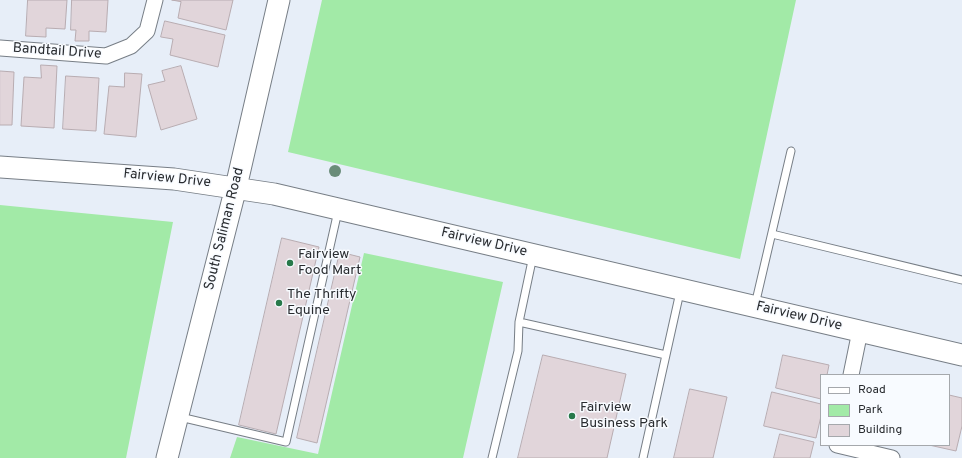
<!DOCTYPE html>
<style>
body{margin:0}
#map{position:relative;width:962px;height:458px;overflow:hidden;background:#e7eef8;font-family:Overpass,sans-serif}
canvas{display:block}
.legend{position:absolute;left:820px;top:374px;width:130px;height:72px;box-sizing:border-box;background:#f8fbff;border:1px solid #a5a8ac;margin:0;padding:5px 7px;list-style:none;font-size:12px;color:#292c30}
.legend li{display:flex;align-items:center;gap:8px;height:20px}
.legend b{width:20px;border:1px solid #a5a8ac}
</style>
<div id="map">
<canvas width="962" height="458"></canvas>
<ul class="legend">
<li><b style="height:5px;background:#fff"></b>Road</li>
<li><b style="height:11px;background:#a2eaa7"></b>Park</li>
<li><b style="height:11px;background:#e1d5da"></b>Building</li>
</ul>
</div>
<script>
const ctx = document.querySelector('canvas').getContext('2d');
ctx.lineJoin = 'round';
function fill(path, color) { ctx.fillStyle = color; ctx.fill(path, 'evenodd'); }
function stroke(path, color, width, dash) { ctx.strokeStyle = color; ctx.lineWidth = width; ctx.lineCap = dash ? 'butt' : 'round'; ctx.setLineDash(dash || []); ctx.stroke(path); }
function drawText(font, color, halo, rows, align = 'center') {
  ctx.font = font + ' Overpass,sans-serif'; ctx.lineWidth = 3; ctx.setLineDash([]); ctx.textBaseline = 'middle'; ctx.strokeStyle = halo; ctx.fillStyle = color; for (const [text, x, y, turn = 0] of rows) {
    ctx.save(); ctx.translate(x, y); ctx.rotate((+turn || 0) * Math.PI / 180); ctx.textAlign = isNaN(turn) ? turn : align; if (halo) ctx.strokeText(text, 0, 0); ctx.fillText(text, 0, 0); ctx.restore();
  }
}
fill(new Path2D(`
 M322,0H796L740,259L288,152Z
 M0,205L173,222L126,458H0Z
 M364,253L503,282L463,458H230L237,437L318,454Z`), '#a2eaa7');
const building = new Path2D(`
 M28,0H67L65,29L46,28V37L26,36Z
 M72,0H108L106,32L89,31V41H75L76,30H71Z
 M172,0H233L226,30L178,18L181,2Z
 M165,21L225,35L218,67L170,55L173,39L161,37Z
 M41,65L57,66L54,128L21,126L24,77L41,78Z
 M181,66L197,119L161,130L148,85L165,81L162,71Z
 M0,71L14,72L12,125H0Z
 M125,73L142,74L136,137L104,134L109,86L124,87Z
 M66,76L99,78L96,131L63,129Z
 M282,238L319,247L276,434L239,425Z
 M340,252L360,257L317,443L297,438Z
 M543,355L626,374L607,458H518Z
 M783,355L829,365L827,375H821V399L776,388Z
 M690,389L727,397L713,458H674Z
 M772,392L821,404V416L816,438L764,426Z
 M949,395L962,398V426L956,451L929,445H949Z
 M780,434L814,442L810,458H774Z`);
fill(building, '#e1d5da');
stroke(building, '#b8acb1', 1);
const lane = new Path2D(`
 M772,234L962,280
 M533,256L519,322L666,355L680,292
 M755,305L791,151
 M180,417L286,442L338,211
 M492,458L518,351L519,322
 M643,458L666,355`);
const street = new Path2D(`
 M0,48L106,56L131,46L147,31L155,0
 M851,375L860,331
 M837,445L892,458`);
const secondary = new Path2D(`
 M0,167L174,179L274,194L962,355
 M167,458L236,187L279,0`);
stroke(lane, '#777e86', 9);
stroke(street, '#777e86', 17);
stroke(secondary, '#777e86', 23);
stroke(lane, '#fff', 7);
stroke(street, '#fff', 15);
stroke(secondary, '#fff', 21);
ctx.fillStyle = '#6a8c79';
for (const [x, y] of [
 [335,171]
]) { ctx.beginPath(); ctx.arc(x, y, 6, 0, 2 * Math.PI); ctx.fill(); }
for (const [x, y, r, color] of [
 [290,263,4,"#27794a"],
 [279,303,4,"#27794a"],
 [572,416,4,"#27794a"]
]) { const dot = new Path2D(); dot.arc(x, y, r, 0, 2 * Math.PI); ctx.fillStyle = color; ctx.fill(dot); stroke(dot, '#f8fbff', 1.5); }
drawText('14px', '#292c30', '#f8fbff', [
 ["Bandtail Drive",57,52,4],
 ["Fairview Drive",167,179,6],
 ["South Saliman Road",225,229,-76],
 ["Fairview Drive",484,243,13],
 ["Fairview Drive",799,317,13]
]);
drawText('14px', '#292c30', '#f8fbff', [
 ["Fairview",298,255],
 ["Food Mart",298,271],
 ["The Thrifty",287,295],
 ["Equine",287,311],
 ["Fairview",580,408],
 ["Business Park",580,424]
], 'left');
</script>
